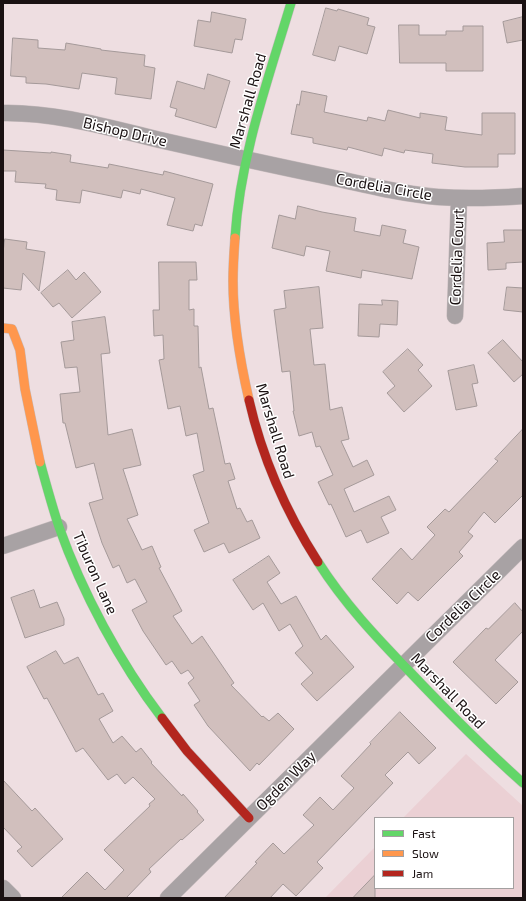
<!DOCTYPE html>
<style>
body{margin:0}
#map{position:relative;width:526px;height:901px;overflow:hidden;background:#eedee1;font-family:"Exo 2",sans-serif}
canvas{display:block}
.frame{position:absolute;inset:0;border:4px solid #1a1112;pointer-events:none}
.legend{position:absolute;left:374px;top:817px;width:140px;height:72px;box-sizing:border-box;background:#fff;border:1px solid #a3a0a0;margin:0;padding:5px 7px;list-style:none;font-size:12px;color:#1a1112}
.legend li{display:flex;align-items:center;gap:8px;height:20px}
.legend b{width:20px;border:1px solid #a3a0a0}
</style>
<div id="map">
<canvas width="526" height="901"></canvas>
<div class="frame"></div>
<ul class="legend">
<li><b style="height:5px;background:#63d668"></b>Fast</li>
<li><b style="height:5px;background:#ff974d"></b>Slow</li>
<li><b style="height:5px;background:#b3261e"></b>Jam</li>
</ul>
</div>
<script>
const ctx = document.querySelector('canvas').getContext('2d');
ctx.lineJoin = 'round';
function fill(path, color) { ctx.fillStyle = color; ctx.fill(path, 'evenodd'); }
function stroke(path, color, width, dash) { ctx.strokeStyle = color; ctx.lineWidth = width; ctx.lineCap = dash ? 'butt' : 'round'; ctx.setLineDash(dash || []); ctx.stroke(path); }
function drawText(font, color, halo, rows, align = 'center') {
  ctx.font = font + ' "Exo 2",sans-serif'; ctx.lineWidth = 3; ctx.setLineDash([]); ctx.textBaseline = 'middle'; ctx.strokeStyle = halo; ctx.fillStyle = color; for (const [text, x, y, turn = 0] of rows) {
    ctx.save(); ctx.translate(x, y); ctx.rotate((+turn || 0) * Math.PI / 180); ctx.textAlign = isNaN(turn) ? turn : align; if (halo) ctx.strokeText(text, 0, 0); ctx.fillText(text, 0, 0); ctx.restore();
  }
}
fill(new Path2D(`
 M466,754L523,806V898H325L375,847V888H513V818H403Z`), '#ebd0d4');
const building = new Path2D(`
 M326,8L337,11L338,9L369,18L367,25L375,27L367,54L339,46L335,61L313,55Z
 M212,12L246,19L242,40L235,39L232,53L194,46L198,20L210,22Z
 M523,17V40L507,43L503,22Z
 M399,25H419V35H446V31H463V26H483V71H446V63H400Z
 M13,38L38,40V48L65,50L66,43L101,49V50L145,55L144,66L155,68L151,99L115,94L117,78L82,73L79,89L46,84L26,83V77L11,76Z
 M208,74L230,81L216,128L175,116L177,109L170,107L177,81L204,89Z
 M302,91L327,96L324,112L367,121L368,117L385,121L388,110L420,118V113L447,117L445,130L482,135V113H515V154H498V167H465L432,163L433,154L405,150L404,153L384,148L382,156L348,147L347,150L313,143V138L291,134L297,104L299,105Z
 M3,150L51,153V152L71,155L70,162L108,168L109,164L163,175L164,171L213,184L202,226L195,224L193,231L167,225L175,198L141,189L140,194L123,190L121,198L82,190L80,203L56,200L57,190L45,188L46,184L15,182L16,171H3Z
 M298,206L322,212L356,218L354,231L380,236L382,225L406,230L403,243L419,247L412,279L362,270L361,278L326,271L330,251L306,246L304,256L272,248L279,215L295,219Z
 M504,230H523V262L506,263V269L488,270L487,243L504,242Z
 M5,239L27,242L26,249L45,252L39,291L23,273L21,290L3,288V253Z
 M159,262H196L197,280H189V310L194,309V326H198L199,368L201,367L209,409L213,408L225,464L230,463L235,479L228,481L237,509L240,508L247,522L252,520L260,538L229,553L224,543L204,552L194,530L209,523L193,475L204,471L197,433L186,436L180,406L168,409L159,360L164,359L163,335L154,336L153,310H159Z
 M68,270L76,280L84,272L101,292L72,318L59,303L53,307L41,293Z
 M319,287L323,328L310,329L314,365L325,364L330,410L342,407L349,439L341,441L353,467L367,460L374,475L344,489L354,512L389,496L396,510L381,517L389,533L367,543L361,530L346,537L331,504L329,505L318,482L333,475L320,446L316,447L312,432L299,436L293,411H294L290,371L282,372L274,310L286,308L284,291Z
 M507,287L523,288V312L504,310Z
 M382,300L398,301L397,325L380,324L379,337L358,336L359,304L382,305Z
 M105,317L110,353L101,354L108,435L132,429L141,465L123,469L138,515L127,519L142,550L152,546L161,567L159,568L182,611L173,616L192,644L202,636L234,683L231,685L262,717L263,716L269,721L278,713L294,729L259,765L257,763L250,771L208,726L194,705L200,701L188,683L194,678L188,670L181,674L172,661L166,665L143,631L132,610L147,602L135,579L127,583L119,565L113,568L102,543L89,503L103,499L94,463L76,468L65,423H63L60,394L80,392L77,367L65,368L61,342L74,340L72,322Z
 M503,340L523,362V374L514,382L488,353Z
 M408,349L423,365L418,370L432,386L404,412L387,393L395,386L383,372Z
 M474,365L478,383L472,384L477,406L456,410L448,371Z
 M523,429V495L495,523L484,512L468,532L473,536L459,552L463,556L418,601L408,592L397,604L372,579L401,548L412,560L435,535L427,527L445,509L449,512L498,461L495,459Z
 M269,556L280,573L267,582L281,604L296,596L321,640L326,635L354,667L317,701L301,684L313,673L295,653L303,646L290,624L279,631L263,603L253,610L233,580Z
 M34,590L40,608L57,602L64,619V625L25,638L11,598Z
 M515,603L523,612V631L495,660L518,682L496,704L453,662L486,628L488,629Z
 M56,651L64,664L78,657L98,695L103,693L113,711L99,719L113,743L122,736L136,752L141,748L152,762L151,763L182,796L183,794L198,811L197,812L204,820L182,840L181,839L149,869L151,872L126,898H61L87,872L105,890L124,870L104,850L150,806L149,804L155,799L133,777L125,784L117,774L108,780L83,748L76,752L47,698L44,699L27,667Z
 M400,712L436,748L419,764L408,752L385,775L393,783L317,862L323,868L296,896L283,884L270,898H224L257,863L255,862L273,843L284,854L314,825L303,815L320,797L333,810L354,788L341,776L371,744L370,743Z
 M3,780L32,811L35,808L63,839L32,867L17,851L22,847L3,827Z
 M375,875V898H353Z`);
fill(building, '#d1bfbd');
stroke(building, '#a49999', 1);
const street = new Path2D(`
 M3,113C55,112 110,128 160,140C213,152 266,164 320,175C359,183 399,194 438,197C466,199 495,198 523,196
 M455,316L459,198
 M3,546L59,527
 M3,888L13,898
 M168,898L523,547`);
const fast = new Path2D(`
 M235,238C240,157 268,80 291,3
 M40,462C46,484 52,506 59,527C82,592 120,663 162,718
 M318,562C344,603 376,637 410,672C446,710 484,748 523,783`);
const slow = new Path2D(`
 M235,238C234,252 233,266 233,281C233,321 240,361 249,400
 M3,328L12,329L20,350L25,389L40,462`);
const jam = new Path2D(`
 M249,400C262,457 286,512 318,562
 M162,718L187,751L249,818`);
stroke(street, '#c6bbbd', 17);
stroke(fast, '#c6bbbd', 10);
stroke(slow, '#c6bbbd', 10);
stroke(jam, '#c6bbbd', 10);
stroke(street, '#a8a2a4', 16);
stroke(fast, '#63d668', 9);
stroke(slow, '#ff974d', 9);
stroke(jam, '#b3261e', 9);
drawText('15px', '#1a1112', '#fff', [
 ["Marshall Road",248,101,-74],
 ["Bishop Drive",125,132,13],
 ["Cordelia Circle",384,187,10],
 ["Cordelia Court",457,257,-88],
 ["Marshall Road",275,431,73],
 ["Tiburon Lane",95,573,66],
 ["Cordelia Circle",463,606,-44],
 ["Marshall Road",448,691,46],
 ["Ogden Way",286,781,-45]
]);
</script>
